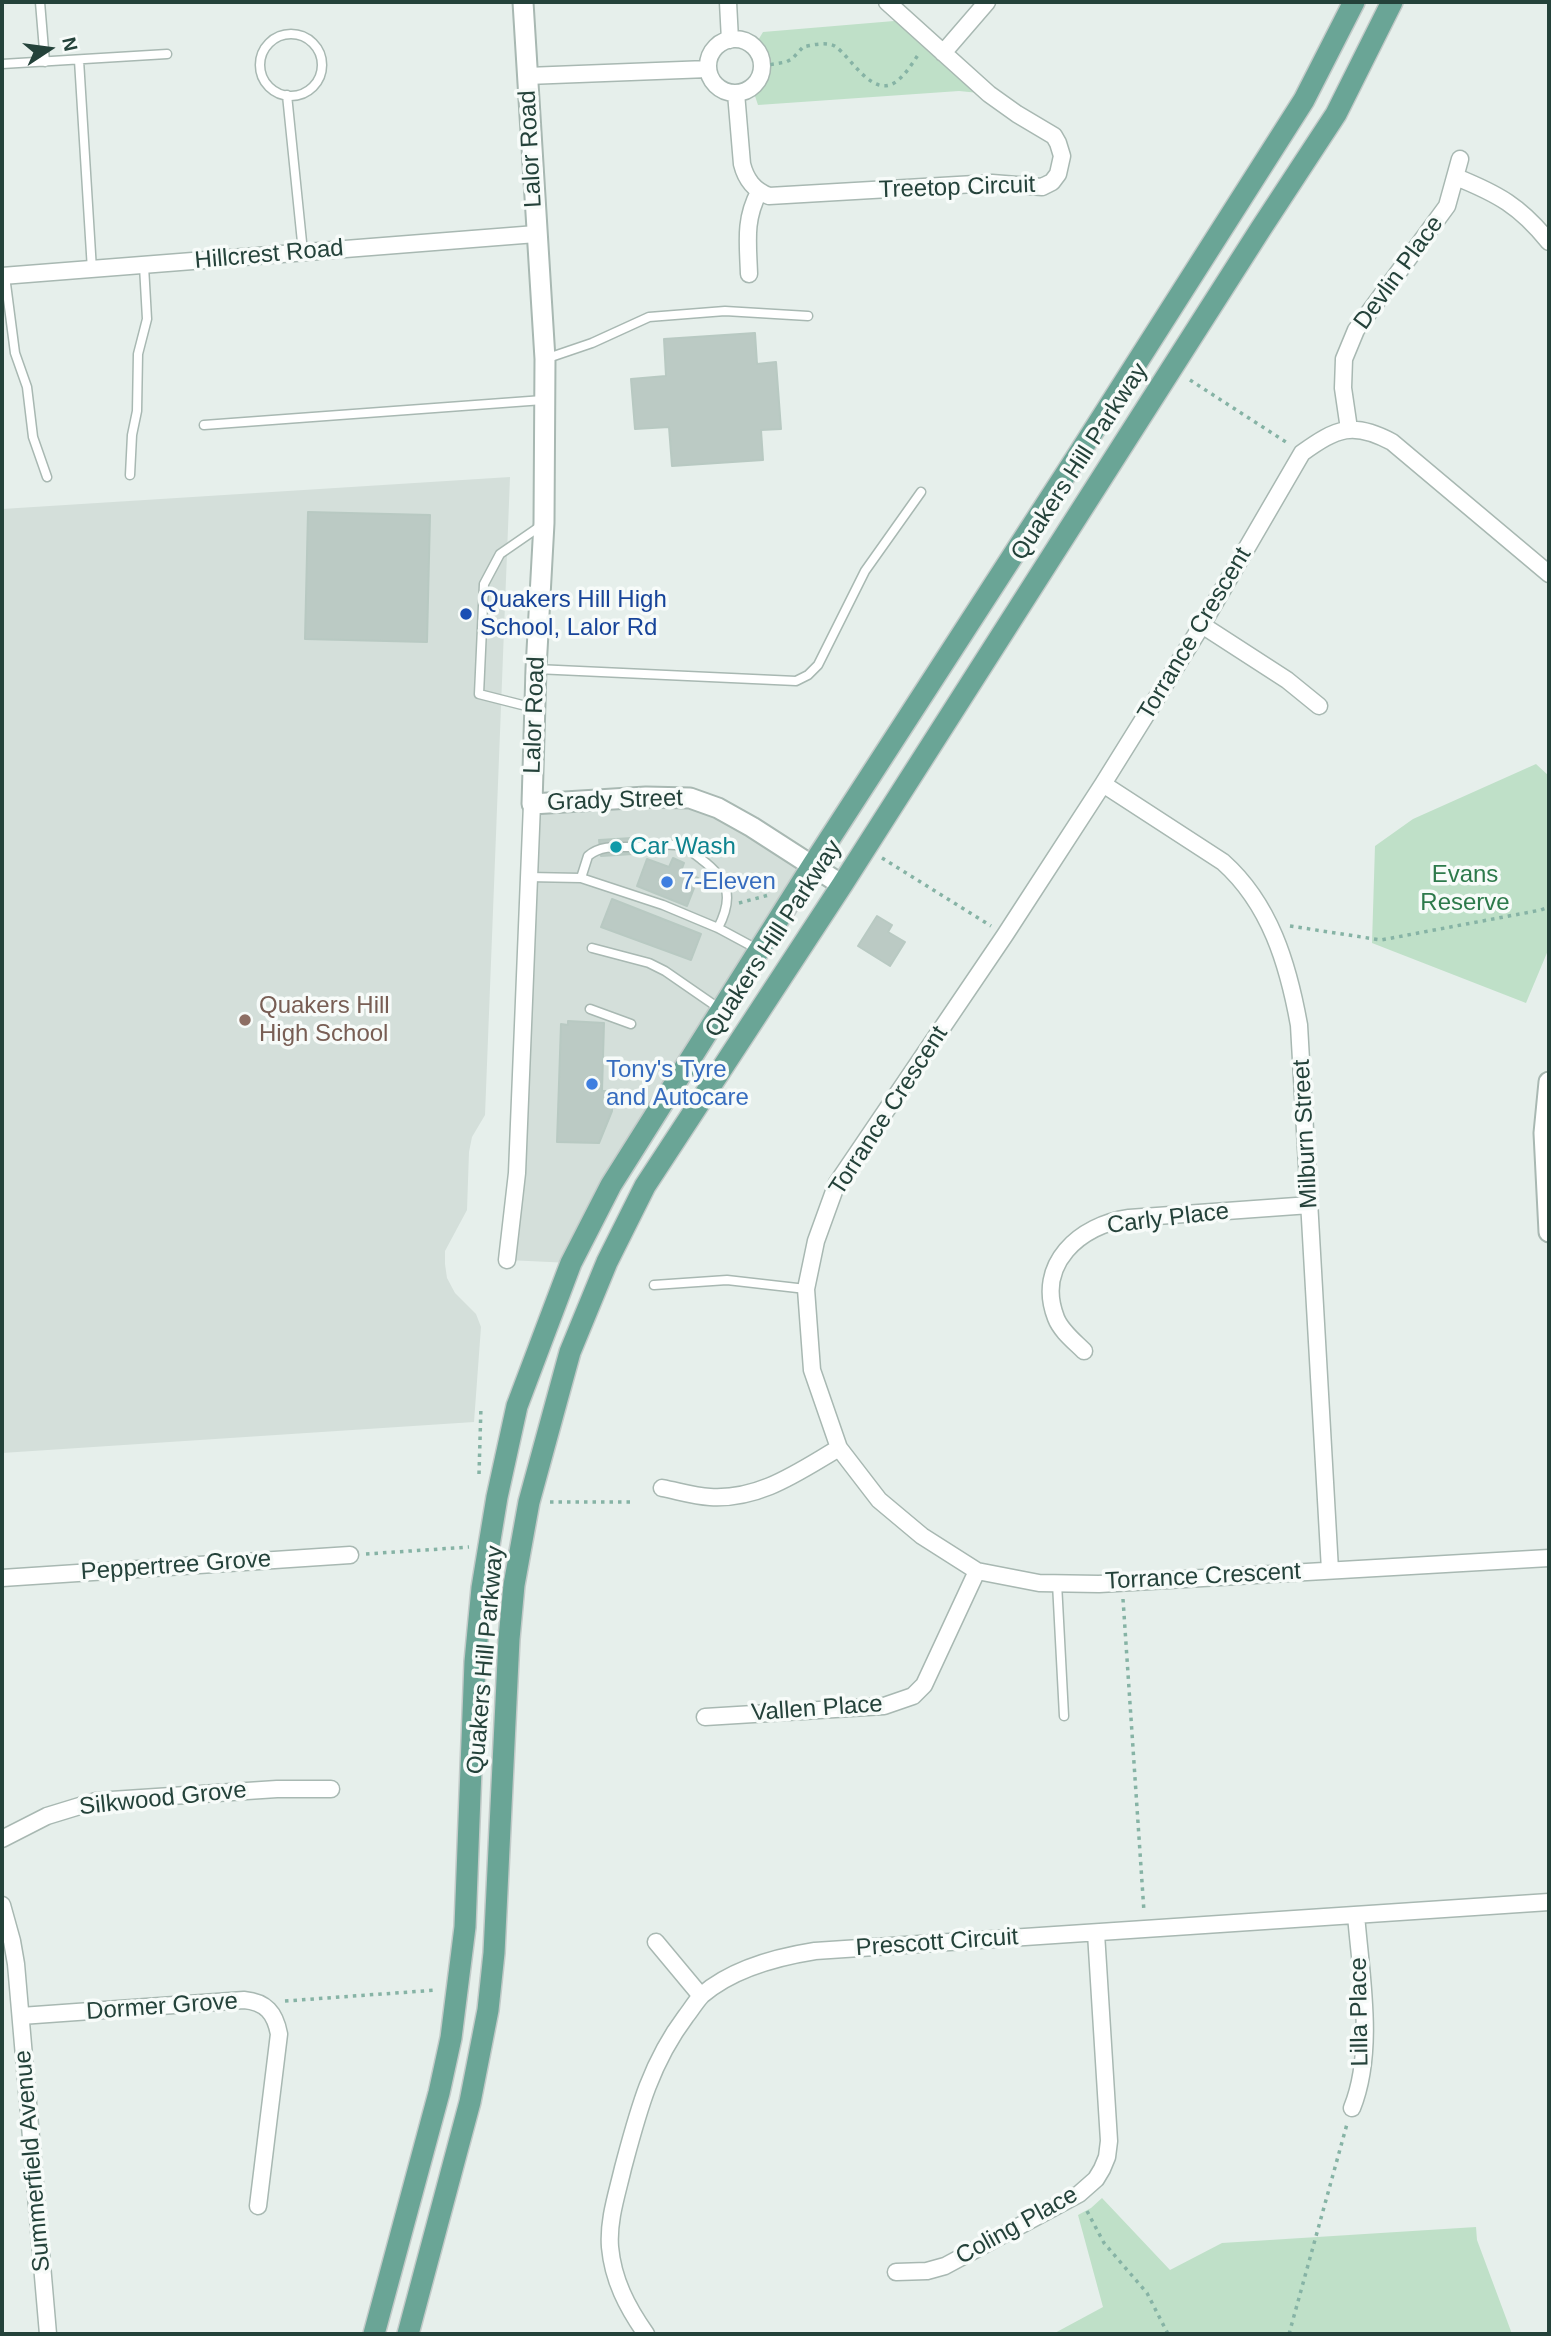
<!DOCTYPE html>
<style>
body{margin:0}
#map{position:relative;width:1551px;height:2336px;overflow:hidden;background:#e6efeb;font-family:Arial,sans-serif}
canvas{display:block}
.frame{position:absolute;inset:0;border:4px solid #24423a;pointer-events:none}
.north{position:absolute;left:14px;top:14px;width:70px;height:70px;-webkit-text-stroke:5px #f7fbf9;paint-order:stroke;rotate:77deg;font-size:19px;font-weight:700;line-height:28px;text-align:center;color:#24423a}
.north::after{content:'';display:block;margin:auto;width:24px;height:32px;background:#24423a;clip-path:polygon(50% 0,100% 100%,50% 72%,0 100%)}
</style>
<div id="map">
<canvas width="1551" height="2336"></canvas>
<div class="frame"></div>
<div class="north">N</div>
</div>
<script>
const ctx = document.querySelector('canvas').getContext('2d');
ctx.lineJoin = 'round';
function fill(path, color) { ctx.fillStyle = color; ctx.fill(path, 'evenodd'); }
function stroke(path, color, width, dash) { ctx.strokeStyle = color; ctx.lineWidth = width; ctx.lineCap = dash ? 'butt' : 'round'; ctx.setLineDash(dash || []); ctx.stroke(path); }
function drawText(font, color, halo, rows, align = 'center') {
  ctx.font = font + ' Arial,sans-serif'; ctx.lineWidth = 7; ctx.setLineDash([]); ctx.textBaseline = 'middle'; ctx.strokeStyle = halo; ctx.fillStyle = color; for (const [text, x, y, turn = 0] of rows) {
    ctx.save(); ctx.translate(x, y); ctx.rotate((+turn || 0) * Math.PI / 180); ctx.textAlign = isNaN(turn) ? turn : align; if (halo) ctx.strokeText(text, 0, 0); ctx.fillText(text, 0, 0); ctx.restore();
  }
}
fill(new Path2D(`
 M510,477L485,1115L472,1137L469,1152L467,1210L445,1251V1264L447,1278L455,1293L476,1314L481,1327L474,1422L2,1453V509Z
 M690,798L812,866L571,1263L507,1260L530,804Z`), '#d4dfda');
fill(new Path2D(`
 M906,20L989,94L959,91L758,105L752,87C763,74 764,61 754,47L763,32Z
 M1536,764L1549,776V948L1526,1003L1372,943L1375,846L1413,819Z
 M1102,2198L1170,2270L1222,2243L1476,2227L1477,2240L1512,2334H1053L1103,2307L1078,2215L1091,2208Z`), '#bfe0c8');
const building = new Path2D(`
 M755,333L757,364L776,362L781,429L761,430L763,460L672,466L669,427L635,429L631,379L666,376L664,339Z
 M308,512L430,515L427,642L305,639Z
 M632,838L633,854L601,856L599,840Z
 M673,858L684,863L681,871L698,878L687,906L637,886L647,859L669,867Z
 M612,899L701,934L691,960L601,927Z
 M877,916L892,925L888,932L905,942L890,966L858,946Z
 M568,1021L604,1023L602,1091H613L612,1111L599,1143L557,1142L561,1024L568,1025Z`);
fill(building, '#bbcac4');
stroke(building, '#b8c9c2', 2);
const service = new Path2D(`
 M40,2L45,62
 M260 65a31 31 0 1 1 62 0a31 31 0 1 1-62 0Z
 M79,60L92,270
 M2,64L167,54
 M287,95L303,252
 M5,276L15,353L27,387L33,437L47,477
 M545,359L592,343L649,317L725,311L808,316
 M204,425L543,400
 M130,475L132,435L137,411L138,354L147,319L144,266
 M536,669L796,681L808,675L818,665L865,571L921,492
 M534,708L479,694L484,584L500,554L542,525
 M528,877L581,878L663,905L718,928L757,949
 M581,878L588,856C601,845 618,847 634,847C649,846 669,842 683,847C689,849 696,855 701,859C729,880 734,897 718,928
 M592,948L649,963L665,971L720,1009
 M590,1009L631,1024
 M654,1285L727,1280L806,1289
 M1057,1583L1064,1716`);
const minor = new Path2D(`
 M728,2L730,40
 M708 66a27 27 0 1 1 54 0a27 27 0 1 1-54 0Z
 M943,53L987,2
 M527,76L708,69
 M736,93L742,164C746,180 754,190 769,196L992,183L1042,187L1052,182L1058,174L1062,156L1058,143L1054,136L1017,114L989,94L887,2
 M1456,177C1498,194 1520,206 1549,242
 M749,274C748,243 744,220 759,192
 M2,276L536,234
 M1349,429L1343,388L1344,359L1356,330L1447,206L1460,159
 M1549,574L1392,442C1353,421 1337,428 1302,453L1202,625L1103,784L1005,935L837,1183L816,1241L806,1289L812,1370L839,1448L879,1500L922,1536L977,1571L1039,1583L1099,1584L1549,1558
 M1202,625L1287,680L1319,706
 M1103,784L1223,862C1270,904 1288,964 1299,1025L1330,1570
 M507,1260L517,1173L532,804
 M1084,1351C1074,1341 1061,1331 1056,1318C1035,1264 1080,1225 1129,1218L1310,1205
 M662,1488C678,1491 694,1496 710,1497C760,1500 798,1472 839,1448
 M2,1578L350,1555
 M705,1717L884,1706L913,1696L924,1685L977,1571
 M2,1839L47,1816L96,1801L277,1789H331
 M2,1905L12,1941L16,1964L48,2334
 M656,1942L701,1996
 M21,2016L244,2000C266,2002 275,2013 279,2034L258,2206
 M1352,2108C1375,2051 1361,1976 1356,1915
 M896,2272L927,2271L945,2266L1079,2194L1096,2179L1102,2169L1107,2157L1109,2141L1096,1933
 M646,2334C627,2307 613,2280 610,2247C608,2220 617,2194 623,2168C638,2112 650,2064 686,2016C691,2010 696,2001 702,1995C732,1969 777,1957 815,1951L1549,1902`);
const tertiary = new Path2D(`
 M523,2L545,359L544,523L536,669L532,804L646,797L690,798L718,808L752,827L842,885
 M1549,1082L1544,1133L1549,1232`);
const primary = new Path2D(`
 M374,2334L439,2093L451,2038L465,1927L475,1662L482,1588L497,1497L517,1406L571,1263L611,1185L812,866L1078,455L1304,100L1354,2
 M408,2334L470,2102L488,2010L494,1953L509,1639L514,1585L529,1502L570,1352L607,1262L645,1186L842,885L1260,230L1336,114L1392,2`);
stroke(service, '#a8b8b2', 11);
stroke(minor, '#a8b8b2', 19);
stroke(tertiary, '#a8b8b2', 23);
stroke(primary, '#c2cac8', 24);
stroke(new Path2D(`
 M762,66L786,62L792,59L803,47C812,45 828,41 836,47C851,57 873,100 897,81C905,75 912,64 918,55
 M1190,380L1289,444
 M882,858L991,926
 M739,903L769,895
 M1290,926L1381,940L1541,910L1549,907
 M479,1474L481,1406
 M550,1502H631
 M366,1554L469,1547
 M1123,1599L1144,1912
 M285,2001L437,1990
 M1087,2211L1104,2243L1147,2293L1168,2334
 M1289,2334L1347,2124`), '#86b3a5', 3.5, [3.5, 5]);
stroke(service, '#fff', 8);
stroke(minor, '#fff', 16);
stroke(tertiary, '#fff', 19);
stroke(primary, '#6aa596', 21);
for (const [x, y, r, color] of [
 [466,614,7,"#1a4fb4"],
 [616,847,7,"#0f9aa8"],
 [667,882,7,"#3f7fe0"],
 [245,1020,7,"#8d6e63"],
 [592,1084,7,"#3f7fe0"]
]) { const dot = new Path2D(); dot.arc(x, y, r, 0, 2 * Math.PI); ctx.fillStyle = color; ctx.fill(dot); stroke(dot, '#f7fbf9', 2.5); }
drawText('24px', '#24423a', '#f7fbf9', [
 ["Lalor Road",531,149,-93],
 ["Treetop Circuit",957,188,-2],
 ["Hillcrest Road",269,255,-5],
 ["Devlin Place",1399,273,-54],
 ["Quakers Hill Parkway",1080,462,-57],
 ["Torrance Crescent",1195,634,-59],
 ["Lalor Road",535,715,-88],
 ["Grady Street",615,801,-2],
 ["Quakers Hill Parkway",774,939,-57],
 ["Torrance Crescent",889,1111,-57],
 ["Milburn Street",1306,1134,-93],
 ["Carly Place",1168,1219,-7],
 ["Peppertree Grove",176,1566,-4],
 ["Torrance Crescent",1203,1577,-3],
 ["Quakers Hill Parkway",486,1660,-85],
 ["Vallen Place",817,1709,-4],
 ["Silkwood Grove",163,1799,-6],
 ["Prescott Circuit",937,1943,-4],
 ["Dormer Grove",162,2007,-4],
 ["Lilla Place",1360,2012,-91],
 ["Summerfield Avenue",33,2161,-95],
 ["Coling Place",1017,2226,-29]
]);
drawText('24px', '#164399', '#f7fbf9', [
 ["Quakers Hill High",480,600],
 ["School, Lalor Rd",480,628]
], 'left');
drawText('24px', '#0d838f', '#f7fbf9', [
 ["Car Wash",630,847]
], 'left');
drawText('24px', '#2d7a4b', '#f7fbf9', [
 ["Evans",1465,875],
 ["Reserve",1465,903]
]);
drawText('24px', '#366cbe', '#f7fbf9', [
 ["7-Eleven",681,882],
 ["Tony's Tyre",606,1070],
 ["and Autocare",606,1098]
], 'left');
drawText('24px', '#785e54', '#f7fbf9', [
 ["Quakers Hill",259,1006],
 ["High School",259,1034]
], 'left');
</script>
